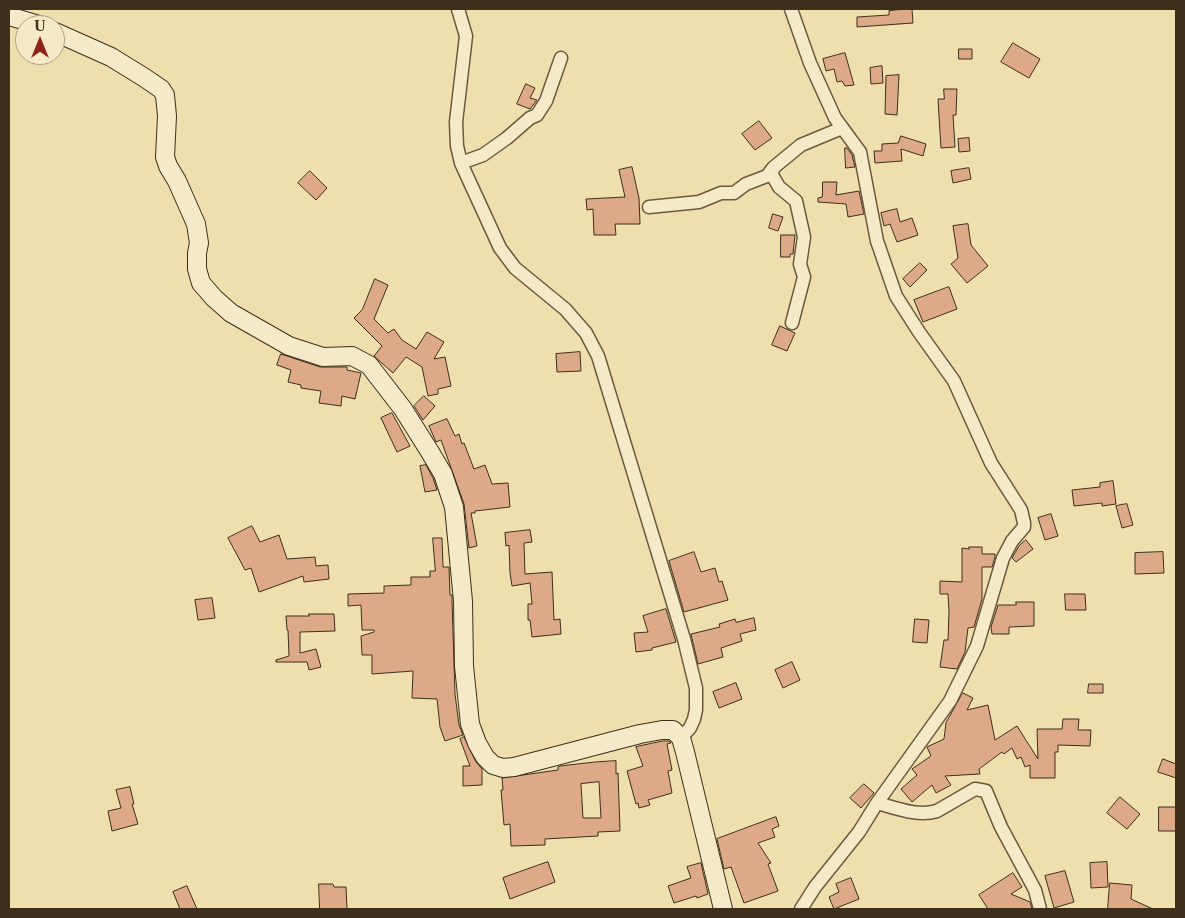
<!DOCTYPE html>
<style>
body{margin:0}
#map{position:relative;width:1185px;height:918px;overflow:hidden;background:#eedfac;font-family:"Libre Caslon Text",serif}
canvas{display:block}
.frame{position:absolute;inset:0;border:10px solid #3e2e1c;pointer-events:none}
.north{position:absolute;left:15px;top:15px;width:50px;height:50px;box-sizing:border-box;background:#f4eac9;border:1px solid #ab9f84;border-radius:50%;rotate:0deg;font-size:14px;font-weight:700;line-height:20px;text-align:center;color:#3e2e1c}
.north::after{content:'';display:block;margin:auto;width:18px;height:22px;background:#8f2418;clip-path:polygon(50% 0,100% 100%,50% 72%,0 100%)}
</style>
<div id="map">
<canvas width="1185" height="918"></canvas>
<div class="frame"></div>
<div class="north">U</div>
</div>
<script>
const ctx = document.querySelector('canvas').getContext('2d');
ctx.lineJoin = 'round';
function fill(path, color) { ctx.fillStyle = color; ctx.fill(path, 'evenodd'); }
function stroke(path, color, width, dash) { ctx.strokeStyle = color; ctx.lineWidth = width; ctx.lineCap = dash ? 'butt' : 'round'; ctx.setLineDash(dash || []); ctx.stroke(path); }
const building = new Path2D(`
 M912,9L913,23L857,27V17L889,15V11Z
 M1013,43L1040,59L1029,78L1001,62Z
 M959,49H972V59H959Z
 M845,53L854,85L845,86L842,81L837,82L834,69L826,71L823,59Z
 M882,66L883,83L871,84L870,68Z
 M899,75L897,115L885,114L886,76Z
 M526,84L535,88L530,98L537,100L530,109L517,104Z
 M944,89H957L956,115H953L955,147L941,148L938,99H944Z
 M759,121L772,138L755,150L742,134Z
 M901,136L926,144L923,156L901,149L902,161L875,163L874,151H882V144L898,143Z
 M969,138L970,151L959,152L958,139Z
 M845,148H847L852,155L855,167L846,168Z
 M632,167L639,198L640,224H615L616,235H594L593,209L587,210L586,199L625,197L619,170Z
 M969,168L971,179L953,183L951,171Z
 M310,171L327,188L316,200L298,183Z
 M823,182H837L836,195L859,191L864,214L848,217L846,204L818,202V198L822,197Z
 M897,209L900,222L912,218L918,235L897,242L890,224L884,226L881,213Z
 M773,214L783,217L778,231L769,228Z
 M968,224L971,245L988,266L967,283L951,264L958,258L953,226Z
 M781,235H795L793,254H790V257H781Z
 M920,263L927,270L910,287L903,279Z
 M375,279L388,285L374,319L388,333L394,329L402,340L416,349L427,332L444,342L434,359L445,357L451,386L438,389V394L428,396L422,367L406,357L393,373L374,356L382,346L354,318L362,310Z
 M949,287L957,309L923,322L914,300Z
 M780,326L795,333L787,351L772,345Z
 M580,352L581,371L557,372L556,354Z
 M281,354L320,367H347V370L361,373L355,399L342,396L341,406L319,403L321,391L301,388V385L288,382L291,370L277,365Z
 M424,396L435,406L423,420L414,406Z
 M392,413L410,446L397,452L381,418Z
 M447,419L455,436L459,434L462,444L464,443L474,469L485,465L492,484L508,483L510,507L475,511V513H471L477,546L469,548L464,504L441,440L436,442L429,426Z
 M426,465L433,478L437,490L425,492L420,466Z
 M1113,481L1116,504L1102,506V503L1074,506L1072,490L1100,487V483Z
 M1127,504L1133,525L1122,528L1116,506Z
 M1051,514L1058,536L1045,540L1038,518Z
 M252,526L260,542L279,535L287,559L315,557L316,566L328,565L329,579L304,582L303,576L259,592L251,568L245,570L228,538Z
 M530,530L532,542L524,543L525,574L552,572L554,620L560,619L561,634L532,637L530,620H528V604H532L530,583L512,586L510,573L509,545L506,546L505,533Z
 M433,538H442L443,567H449L450,595H452V602L455,694L459,725L463,735L445,741L440,727L437,699L412,698L413,671L372,674V655H362L361,636L374,632V630H362L361,605L348,606V594L384,593V586L411,585V577H430V571H435Z
 M1026,540L1033,549L1016,562L1012,558L1019,546Z
 M969,547H982V554H995V557L992,567H982V599L974,627L968,628L965,652L957,669L940,667L944,640H948L949,611L948,594H940V581L962,582V548L969,549Z
 M694,552L701,572L715,568L719,582L722,581L728,600L684,612L669,561Z
 M1163,552L1164,573L1135,574V553Z
 M1065,594H1085L1086,610H1066Z
 M212,598L215,618L198,620L195,600Z
 M1016,602H1034V626L1009,627V634H992L991,627L998,605H1016Z
 M666,609L676,642L652,648V650L636,652L634,633L648,632L643,616Z
 M309,614H334L335,631L300,632V653L316,649L321,667L309,670L307,662H276V660L289,656L288,630H287L286,616H309Z
 M754,618L756,630L740,634L742,641L721,648L723,657L698,664L691,634L720,627L719,624L735,619L736,622Z
 M915,619L929,620L927,643L913,642Z
 M792,662L800,680L783,688L775,670Z
 M736,683L742,699L719,708L713,692Z
 M1089,684H1103V693H1088Z
 M963,693L973,698L967,710L988,705L995,740L1017,726L1038,759L1037,729H1062L1063,719H1079L1078,730H1091L1090,746L1058,745V752H1055V778H1030V765L1025,767L1021,757L1017,759L1012,748L1004,754L1002,752L979,769L980,774L945,776L951,785L936,793L932,785L912,802L901,789L917,775L912,769L931,756L927,747L944,739L946,723Z
 M464,737L476,762L482,769V785L463,786V766H470L460,739Z
 M663,741H669L671,743L667,744L672,770L668,771L672,793L648,800L650,805L639,808L638,803L636,804L627,771L643,766L636,747Z
 M1163,759L1176,764V778L1158,772Z
 M616,761V774L618,773L620,831L598,832V836L545,839V845L511,846L510,824L504,825L501,790H503L502,778L558,770V767L560,766L595,762ZM599,782L601,818H583L581,784Z
 M864,784L874,793L861,808L850,798Z
 M130,787L134,804H132L138,824L112,831L108,811L121,808L116,790Z
 M1120,797L1140,814L1127,829L1107,813Z
 M1159,807H1176V831H1159Z
 M776,817L779,826L772,829L775,837L758,843L771,863L768,864L778,891L744,903L731,867L724,869L717,839Z
 M548,862L555,882L510,899L503,878Z
 M1107,862L1108,887L1091,888L1090,863Z
 M701,863L708,894L697,898L696,896L674,903L668,886L691,878L687,867Z
 M1065,871L1074,902L1054,908L1045,876Z
 M1013,873L1022,887L1011,894L1030,902L1032,909H988L979,895Z
 M851,878L859,899L834,909L829,897L839,892L836,884Z
 M1110,883L1132,885L1131,899L1153,909H1108Z
 M319,884H333L334,887H346L347,909H320Z
 M187,886L197,909H180L173,892Z`);
fill(building, '#dda986');
stroke(building, '#3e2e1c', 1);
const street = new Path2D(`
 M458,9L466,36L456,122L457,146L461,163L500,248L515,268L565,309L586,333L598,356L684,639L696,688V710L694,719L690,728L681,738
 M791,9L810,63L835,118L860,152L877,241L896,296L919,332L954,381L991,463L1021,510L1024,523V527L1012,541L1003,558L977,646L950,701L877,803L859,832L815,887L801,909
 M461,163L483,155L507,138L530,118L537,115L546,101L561,58
 M649,207L699,202L721,193H734L746,184L767,176L773,168
 M792,323L804,277L800,264L804,237L796,201L779,187L772,175L773,168L801,145L842,128
 M877,803C896,808 918,817 937,811L975,789L986,791L1001,827L1035,890L1040,909`);
const secondary = new Path2D(`
 M9,16L39,25
 M55,32L111,57L145,78L161,89L165,95L167,116L165,157L168,166L177,181L196,224L199,243L197,253V269L201,283L214,298L231,313L289,346L323,357L352,356L369,365L403,409L430,452L443,474L454,507L463,601L464,666L470,724L477,743L485,757L493,765L503,768L514,767L640,734L662,730H673L681,738L685,752L723,909`);
stroke(street, '#6a5a40', 15);
stroke(secondary, '#3e2e1c', 20);
stroke(street, '#f4eac9', 12);
stroke(secondary, '#f4eac9', 18);
</script>
